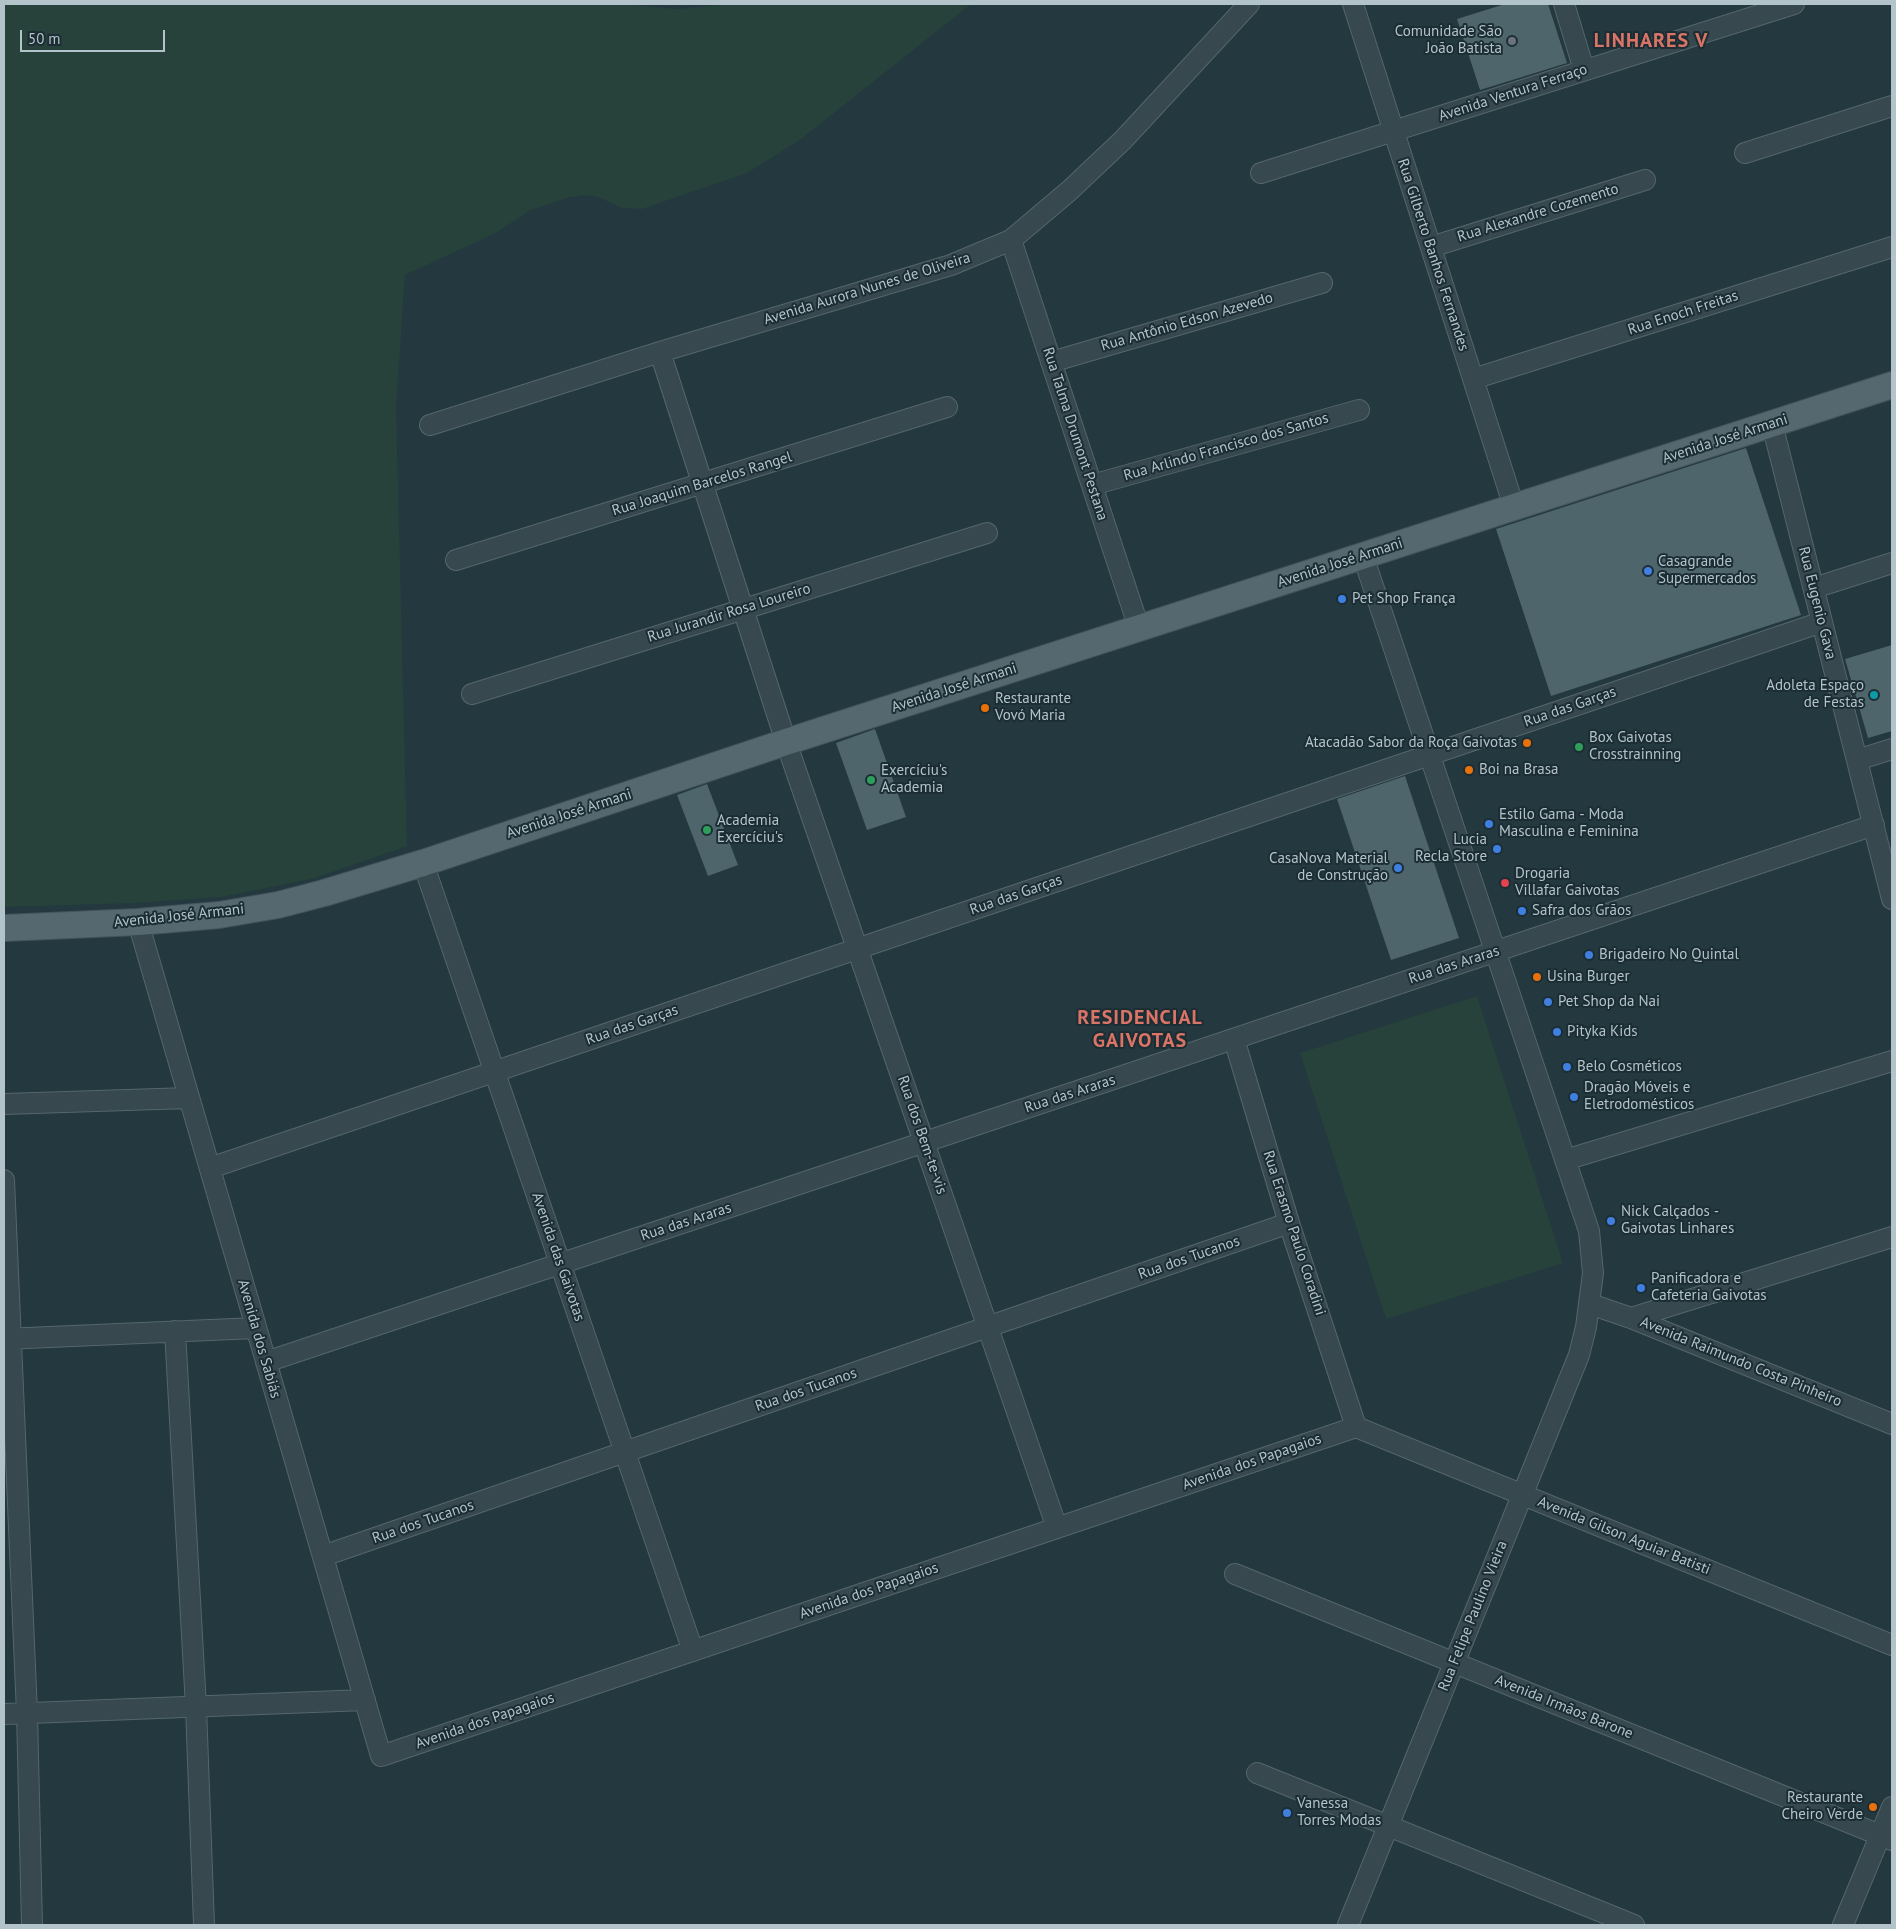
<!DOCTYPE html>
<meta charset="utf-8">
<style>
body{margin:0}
#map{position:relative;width:1896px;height:1929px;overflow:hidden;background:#23383f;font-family:"PT Sans",sans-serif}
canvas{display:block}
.frame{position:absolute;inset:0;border:5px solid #b3c3ca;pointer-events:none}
.scale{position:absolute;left:20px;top:30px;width:145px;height:22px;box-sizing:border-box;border:2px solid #b3c3ca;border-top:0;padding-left:6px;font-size:15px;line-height:18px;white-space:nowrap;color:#b3c3ca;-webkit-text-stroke:4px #1c2d34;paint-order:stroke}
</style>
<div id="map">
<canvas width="1896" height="1929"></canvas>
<div class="frame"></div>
<div class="scale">50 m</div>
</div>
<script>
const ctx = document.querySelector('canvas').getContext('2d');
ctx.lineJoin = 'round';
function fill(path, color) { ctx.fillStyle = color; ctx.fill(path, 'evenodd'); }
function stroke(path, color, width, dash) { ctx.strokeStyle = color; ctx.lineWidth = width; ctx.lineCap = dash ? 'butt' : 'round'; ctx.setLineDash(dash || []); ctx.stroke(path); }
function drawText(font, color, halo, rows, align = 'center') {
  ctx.font = font + ' "PT Sans",sans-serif'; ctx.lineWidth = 4; ctx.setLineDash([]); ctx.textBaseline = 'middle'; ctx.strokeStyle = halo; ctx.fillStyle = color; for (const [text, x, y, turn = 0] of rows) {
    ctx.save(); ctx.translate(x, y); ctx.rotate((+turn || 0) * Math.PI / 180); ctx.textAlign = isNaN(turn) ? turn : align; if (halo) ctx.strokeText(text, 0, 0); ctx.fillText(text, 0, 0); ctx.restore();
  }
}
fill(new Path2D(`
 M4,4H624L676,9L731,4H971L800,140L747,173L642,209L622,208L598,197L584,195L567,198L531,210L494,234L405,275L396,406L407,846L315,878L222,897L134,903L4,907Z
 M1477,996L1563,1263L1386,1319L1300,1053Z`), '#26423b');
fill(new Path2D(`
 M1505,4H1548L1567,63L1480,90L1457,19Z
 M1746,448L1801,615L1551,696L1496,529Z
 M1892,645V731L1868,738L1845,659Z
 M875,729L906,817L867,830L836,743Z
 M1405,776L1459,938L1391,960L1337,799Z
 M707,784L738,865L708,876L677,795Z`), '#4e656c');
const minor = new Path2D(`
 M1353,4L1514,507
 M1564,4L1584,70
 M1745,153L1892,106
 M1261,173L1794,4
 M1011,240L1139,628
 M1431,247L1645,180
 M660,352L786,742L1057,1528
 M1051,362L1322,283
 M1473,379L1892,247
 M1772,424L1892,899
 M430,425L660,352L951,265L1011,240L1069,191L1123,140L1249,4
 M1092,485L1359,410
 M456,560L947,407
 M1814,588L1892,563
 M472,694L987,533
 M1857,760L1892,749
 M423,863L693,1651
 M138,922L381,1756L1356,1427
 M1234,1039L1289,1223L1356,1427
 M4,1104L189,1098
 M1565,1160L1892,1061
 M210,1168L1822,622
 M4,1180L27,1713L32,1925
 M1590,1304L1631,1318L1892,1424
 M1631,1318L1892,1237
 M175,1331L196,1707L204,1925
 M4,1339L256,1328
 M266,1362L1874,825
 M1356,1427L1892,1645
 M323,1556L1289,1223
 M1235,1574L1892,1840
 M4,1714L365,1700
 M1257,1773L1634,1925
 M1348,1925L1579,1355L1586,1327L1593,1273L1589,1231L1363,556
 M1843,1925L1892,1807`);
const major = new Path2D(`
 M4,928L138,922L219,915L278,905L324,893L423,863L786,742L1892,385`);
stroke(minor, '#55666d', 22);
stroke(major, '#43545b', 28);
stroke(minor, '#37484f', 20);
stroke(major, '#55686f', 26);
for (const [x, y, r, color] of [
 [1512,41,5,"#6b7280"],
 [1648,571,5,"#3f7fe0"],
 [1342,599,5,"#3f7fe0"],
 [1874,695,5,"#0f9aa8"],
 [985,708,5,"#e8710a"],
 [1527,743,5,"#e8710a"],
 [1579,747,5,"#2e9e5b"],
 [1469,770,5,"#e8710a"],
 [871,780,5,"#2e9e5b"],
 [1489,824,5,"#3f7fe0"],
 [707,830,5,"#2e9e5b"],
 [1497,849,5,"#3f7fe0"],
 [1398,868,5,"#3f7fe0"],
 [1505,883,5,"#e0444e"],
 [1522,911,5,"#3f7fe0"],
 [1589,955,5,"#3f7fe0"],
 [1537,977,5,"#e8710a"],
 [1548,1002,5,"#3f7fe0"],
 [1557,1032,5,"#3f7fe0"],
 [1567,1067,5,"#3f7fe0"],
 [1574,1097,5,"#3f7fe0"],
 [1611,1221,5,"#3f7fe0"],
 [1641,1288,5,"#3f7fe0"],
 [1873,1807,5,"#e8710a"],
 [1287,1813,5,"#3f7fe0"]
]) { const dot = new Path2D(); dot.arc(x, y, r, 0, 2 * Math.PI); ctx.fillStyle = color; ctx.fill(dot); stroke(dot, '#1c2d34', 2); }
drawText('15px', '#b3c3ca', '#1c2d34', [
 ["Comunidade São",1502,32,"right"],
 ["João Batista",1502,49,"right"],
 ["Casagrande",1658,562],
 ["Supermercados",1658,579],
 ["Pet Shop França",1352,599],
 ["Adoleta Espaço",1864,686,"right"],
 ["de Festas",1864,703,"right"],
 ["Restaurante",995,699],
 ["Vovó Maria",995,716],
 ["Box Gaivotas",1589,738],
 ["Crosstrainning",1589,755],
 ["Atacadão Sabor da Roça Gaivotas",1517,743,"right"],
 ["Boi na Brasa",1479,770],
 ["Exercíciu's",881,771],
 ["Academia",881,788],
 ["Estilo Gama - Moda",1499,815],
 ["Masculina e Feminina",1499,832],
 ["Academia",717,821],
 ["Exercíciu's",717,838],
 ["Lucia",1487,840,"right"],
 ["Recla Store",1487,857,"right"],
 ["CasaNova Material",1388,859,"right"],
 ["de Construção",1388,876,"right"],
 ["Drogaria",1515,874],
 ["Villafar Gaivotas",1515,891],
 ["Safra dos Grãos",1532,911],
 ["Brigadeiro No Quintal",1599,955],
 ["Usina Burger",1547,977],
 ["Pet Shop da Nai",1558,1002],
 ["Pityka Kids",1567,1032],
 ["Belo Cosméticos",1577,1067],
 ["Dragão Móveis e",1584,1088],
 ["Eletrodomésticos",1584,1105],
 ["Nick Calçados -",1621,1212],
 ["Gaivotas Linhares",1621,1229],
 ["Panificadora e",1651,1279],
 ["Cafeteria Gaivotas",1651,1296],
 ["Restaurante",1863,1798,"right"],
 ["Cheiro Verde",1863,1815,"right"],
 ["Vanessa",1297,1804],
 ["Torres Modas",1297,1821]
], 'left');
drawText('15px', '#b3c3ca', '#1c2d34', [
 ["Avenida Ventura Ferraço",1513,93,-18],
 ["Rua Alexandre Cozemento",1538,213,-17],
 ["Rua Gilberto Banhos Fernandes",1433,255,72],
 ["Avenida Aurora Nunes de Oliveira",867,289,-17],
 ["Rua Enoch Freitas",1683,313,-18],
 ["Rua Antônio Edson Azevedo",1187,322,-16],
 ["Rua Talma Drumont Pestana",1075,434,72],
 ["Avenida José Armani",1725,439,-18],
 ["Rua Arlindo Francisco dos Santos",1226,447,-16],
 ["Rua Joaquim Barcelos Rangel",702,484,-17],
 ["Avenida José Armani",1340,563,-18],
 ["Rua Eugenio Gava",1817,603,76],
 ["Rua Jurandir Rosa Loureiro",729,613,-17],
 ["Avenida José Armani",954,688,-18],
 ["Rua das Garças",1570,707,-19],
 ["Avenida José Armani",569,814,-18],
 ["Rua das Garças",1016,895,-19],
 ["Avenida José Armani",179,916,-6],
 ["Rua das Araras",1454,965,-18],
 ["Rua das Garças",632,1025,-19],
 ["Rua das Araras",1070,1094,-18],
 ["Rua dos Bem-te-vis",922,1135,71],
 ["Rua das Araras",686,1222,-18],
 ["Rua Erasmo Paulo Coradini",1294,1233,72],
 ["Avenida das Gaivotas",558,1257,71],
 ["Rua dos Tucanos",1189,1258,-19],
 ["Avenida dos Sabiás",259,1339,74],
 ["Avenida Raimundo Costa Pinheiro",1741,1362,22],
 ["Rua dos Tucanos",806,1390,-19],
 ["Avenida dos Papagaios",1252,1462,-19],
 ["Rua dos Tucanos",423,1522,-19],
 ["Avenida Gilson Aguiar Batisti",1624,1536,22],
 ["Avenida dos Papagaios",869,1591,-19],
 ["Rua Felipe Paulino Vieira",1473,1616,-68],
 ["Avenida Irmãos Barone",1564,1707,22],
 ["Avenida dos Papagaios",485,1721,-19]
]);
ctx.letterSpacing = '1px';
drawText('bold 20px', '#da7467', '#1c2d34', [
 ["LINHARES V",1651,41],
 ["RESIDENCIAL",1140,1018],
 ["GAIVOTAS",1140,1041]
]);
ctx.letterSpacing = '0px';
</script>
